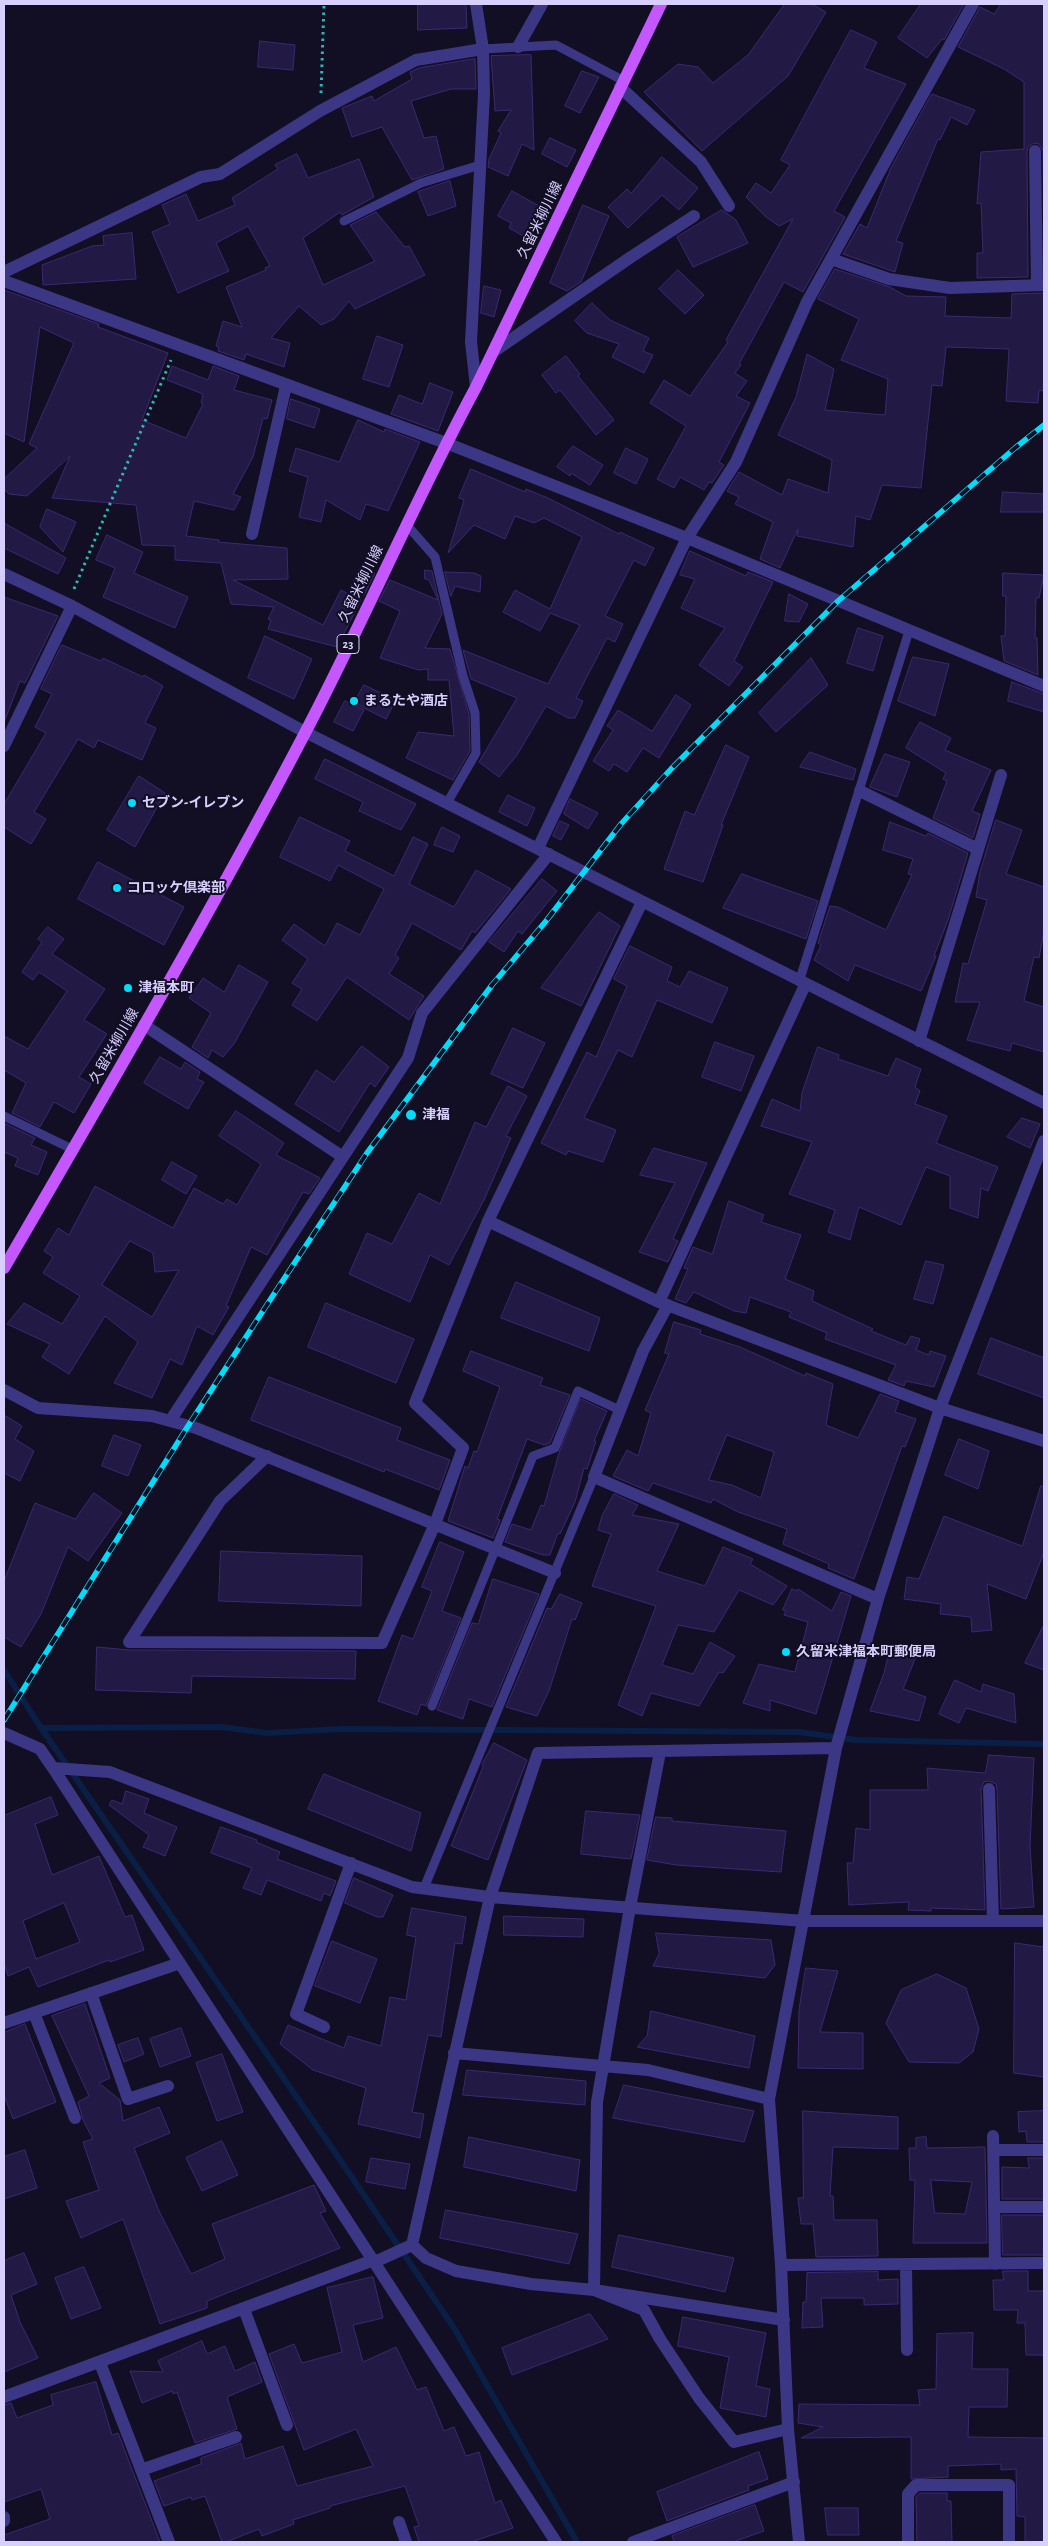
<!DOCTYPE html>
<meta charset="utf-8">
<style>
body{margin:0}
#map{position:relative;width:1048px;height:2546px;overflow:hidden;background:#120e24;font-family:"Alegreya Sans",sans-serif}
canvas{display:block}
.frame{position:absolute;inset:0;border:5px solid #d7d0ff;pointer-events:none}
</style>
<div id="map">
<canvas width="1048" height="2546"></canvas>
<div class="frame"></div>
</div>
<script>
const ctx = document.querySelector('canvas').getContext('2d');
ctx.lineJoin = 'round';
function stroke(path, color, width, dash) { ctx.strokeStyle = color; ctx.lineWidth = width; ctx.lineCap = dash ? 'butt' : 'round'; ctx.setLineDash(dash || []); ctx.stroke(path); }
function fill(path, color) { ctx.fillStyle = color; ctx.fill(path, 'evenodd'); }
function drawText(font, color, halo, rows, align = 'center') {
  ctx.font = font + ' "Alegreya Sans","Noto Sans JP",sans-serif'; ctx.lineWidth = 4; ctx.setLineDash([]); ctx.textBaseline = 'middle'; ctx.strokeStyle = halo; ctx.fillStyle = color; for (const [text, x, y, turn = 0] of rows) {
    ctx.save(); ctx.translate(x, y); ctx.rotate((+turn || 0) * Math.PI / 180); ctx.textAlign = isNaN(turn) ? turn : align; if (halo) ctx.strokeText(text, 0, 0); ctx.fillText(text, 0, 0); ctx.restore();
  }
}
stroke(new Path2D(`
 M4,1670L41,1728L332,2148L454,2328L577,2542
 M41,1728L221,1727L267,1733L341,1729L799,1732L856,1740L1044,1744`), '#0a1f46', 6);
const building = new Path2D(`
 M418,4H466L467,28L418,30Z
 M785,4H812L826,12L788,76L702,151L644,92L678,64L698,67L713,83L748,55Z
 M921,4H964L944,40L942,39L927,58L898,38Z
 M1001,4H1044V226L1043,151L1039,144L1034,143L1028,147L1027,151L1028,277L977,278V253H983L981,203L977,204L981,152L1024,149V82L1004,69L958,47L980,7L994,14Z
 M851,30L877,42L864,68L906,84L834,211L845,217L803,292L784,282L739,364L741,365L735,373L747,381L736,396L750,403L719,462L724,465L712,483L709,482L704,490L680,477L674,488L657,479L686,426L650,403L664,380L690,396L728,342L726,340L793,219L779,226L766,217L746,197L756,183L771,193L790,165L781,160Z
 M260,41L295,45L293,70L258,67Z
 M531,55L534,150L522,144L508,176L488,167L489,159L501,133L498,131L511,110L495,111L491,56Z
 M475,59L476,89H451L411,101L424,138L436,136L444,169L412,180L382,127L352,137L342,108L372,96L374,101L412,79L410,72L419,68Z
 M582,71L599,77L580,113L565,106Z
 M932,94L975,110L967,125L951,117L940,140L938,139L896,241L903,243L895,272L843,254L860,224L867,228L891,168Z
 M550,138L576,150L567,167L542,154Z
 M297,154L308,178L359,159L374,197L342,215L340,212L303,238L323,285L375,261L350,225L376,212L405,247L409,246L425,275L355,309L349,301L334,319L321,325L299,306L271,338L290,343L284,367L246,354L244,360L218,351L219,347L216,346L223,321L242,327L226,287L266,270L265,268L270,266L248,226L216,243L229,271L178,293L152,232L170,224L162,205L186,194L198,221L235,205L232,198L278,169L275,165Z
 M662,157L698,188L679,210L662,195L628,228L608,207L627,189L631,193Z
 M450,181L456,206L428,216L418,192Z
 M512,191L541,207L525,237L509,228L511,223L498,216Z
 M583,205L609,216L581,282L567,291L550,283Z
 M722,210L736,220L748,243L693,267L677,237Z
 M132,233L136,279L43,285L42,265L92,246L104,245L103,236Z
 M835,269L890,287L906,296L946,297L945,316L1011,318L1012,294L1044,293V391L1039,390L1038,403L1006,401L1009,349L946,347L942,386L932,385L921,488L882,485L870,520L856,516L853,547L797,536L798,529L780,568L760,559L773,522L735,504L739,497L727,491L739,472L782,495L788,479L828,493L832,460L778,435L796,397L807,354L834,369L825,410L885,415L888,379L841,360L859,319L818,299Z
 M678,270L704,295L685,314L659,289Z
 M484,286L501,290L494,317L481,313Z
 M4,290L99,324L98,327L168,353L142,420L186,438L203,404L201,403L203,394L167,380L172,366L208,380L213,366L239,376L234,390L272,400L267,419L263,418L253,457L233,494L241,497L234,510L194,501L186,536L219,540L218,542L287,548L288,579L233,580L323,625L341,590L361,600L337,647L268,629L271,620L268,619L274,607L231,604L221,563L175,560V546L142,545L136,505L52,498L70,456L27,496L9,494L4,489V479L37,448L29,444L74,343L40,327L24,442L4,433Z
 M592,303L610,320L649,338L643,351L653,355L644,373L612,357L619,344L587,333L575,321Z
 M377,336L403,345L389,387L363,379Z
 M566,356L580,374L578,376L614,420L596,435L560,390L556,393L542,375Z
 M430,383L453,392L438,431L391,414L399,395L422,404Z
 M291,399L320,409L314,428L287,419Z
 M358,420L384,432L385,429L420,442L388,511L366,504L360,520L326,500L321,522L299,517L308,477L289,471L296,448L339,462Z
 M573,446L603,465L590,485L571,473L570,476L557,467Z
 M626,448L648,459L636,484L614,473Z
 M471,469L525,492L526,489L548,498L619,534L620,532L654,548L645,566L634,560L605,616L623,624L615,642L607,638L576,698L583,701L575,718H568L546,706L517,755L499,777L479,762L517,698L471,679L463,650L548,684L580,625L550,613L540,631L503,612L515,590L550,609L582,537L544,518L534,523L515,516L505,539L474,525L448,553L464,500L459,498Z
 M1003,492L1044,494V512H1001Z
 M47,509L76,522L63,552L40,527Z
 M4,523L66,558L58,574L4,548Z
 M107,535L143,552L134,573L188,597L175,628L103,597L115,568L96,560Z
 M690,551L746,576L748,572L773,582L734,661L743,667L729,686L699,665L725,628L681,608L695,579L680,575Z
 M361,567L375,573L364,595L350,589Z
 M425,570L432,571L442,614L425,648L450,649L469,714L470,751L453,780L406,758L418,732L454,736L449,680H428V669L419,670L380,658L400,611L379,601L390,580L438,600L429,580L425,579Z
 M445,572L474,573L481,576L480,592L455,586L451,596Z
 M1003,573L1044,575L1039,598H1036L1035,638H1037L1038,675L1004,661L1001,636H1005L1006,596H1003Z
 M789,594L808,604L799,622L785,621Z
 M4,597L58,616L25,683L20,681L5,720Z
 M858,628L883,636L873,671L847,663Z
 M265,636L312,659L294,699L248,678Z
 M62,645L101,661L103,658L143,677L144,675L163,686L145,723L156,728L142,760L98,740L94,748L78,739L34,812L46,819L31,844L4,827V804L46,733L35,727L52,694L41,689Z
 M913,657L949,664L935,716L898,701Z
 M811,658L828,685L776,732L759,713Z
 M1012,682L1044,694V712L1008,701Z
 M364,685L396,700L386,719L354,703Z
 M676,695L691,705L659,758L643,748L627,772L614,764L609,771L593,761L613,730L607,726L618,710L652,731Z
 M345,701L364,710L353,731L334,722Z
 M920,722L951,738L945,750L991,770L972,811L980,814L973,838L933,818L947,781L943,779L946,773L906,748Z
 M726,745L749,757L721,825H723L703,882L664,869L685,811L694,815Z
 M810,752L856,769L853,780L800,767Z
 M885,754L910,762L897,797L870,787Z
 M325,759L416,804L401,830L359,811L363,802L315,779Z
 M139,776L165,793L135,847L107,830Z
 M508,795L535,808L527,826L499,812Z
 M570,799L598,813L588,829L564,814Z
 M300,817L350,841L345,851L394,876L413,837L428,844L409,884L454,907L476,870L511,889L475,933L472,931L461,950L412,923L395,955L399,958L389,974L424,996L409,1020L347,977L317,1021L292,1005L302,989L292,983L308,959L282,940L294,924L325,946L337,923L360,935L384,889L338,865L330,881L280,857Z
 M996,820L1022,830L1006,874L1044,887V931L1039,958L1034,957L1024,1001L1044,1007V1052L1012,1043L1010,1051L967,1040L980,1002H955L963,963L968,964L987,900L976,897L980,872Z
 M560,821L569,825L561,840L553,836Z
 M890,822L926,836L928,833L968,853L948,920L934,956H936L921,991L855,965L848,981L814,960L821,945L818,943L830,906L838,907L886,930L912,875L908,874L913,859L883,850Z
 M442,827L460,836L453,852L434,845Z
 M98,862L184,907L164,945L78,899Z
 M742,874L818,901L806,939L723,908Z
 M542,879L557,891L522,934L518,931L504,952L489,942Z
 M599,912L620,926L581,1006L541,988Z
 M48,927L64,939L52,954L105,989L84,1020L107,1034L79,1077L91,1084L74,1113L54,1102L40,1127L12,1113L26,1083L4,1070V1036L28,1049L67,991L39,972L33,980L22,972L42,942L38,939Z
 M630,946L672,967L667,981L680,987L689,971L728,988L712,1023L657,1000L632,1057L618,1050L584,1118L616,1130L603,1162L568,1151L566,1155L541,1143L587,1052L596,1057L627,986L614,979Z
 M239,965L268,982L234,1044L223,1057L212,1050L208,1058L192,1047L211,1013L189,998L203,978L224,992Z
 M513,1028L545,1043L523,1088L491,1074Z
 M715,1042L754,1056L741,1091L702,1077Z
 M362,1046L389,1067L375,1087L370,1083L339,1132L295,1104L316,1070L334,1082Z
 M818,1047L839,1055L838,1059L888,1076L896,1058L921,1069L915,1087L920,1091L915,1104L947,1116L936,1143L998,1167L988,1191L981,1188L978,1218L950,1208V1176L926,1167L901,1225L859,1207L850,1240L828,1232L835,1210L789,1194L812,1142L761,1126L772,1099L800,1111L802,1093Z
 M160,1057L181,1069L185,1062L200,1072L197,1079L204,1082L188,1109L144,1083Z
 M508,1086L527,1096L506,1136L511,1138L484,1200L449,1265L430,1255L410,1302L349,1274L367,1233L392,1244L419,1193L440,1204L475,1122L486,1127Z
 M236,1111L284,1143L276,1155L320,1178L309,1194L303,1192L267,1255L251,1247L226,1306L229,1307L213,1335L197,1326L182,1365L170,1359L152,1398L114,1383L138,1342L105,1316L69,1374L42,1357L50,1344L7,1324L24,1303L62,1324L80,1296L43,1273L53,1257L44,1251L58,1228L69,1235L95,1186L173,1228L194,1188L223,1204L227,1199L237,1205L261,1164L219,1136ZM130,1241L153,1253L155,1272L179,1270L152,1317L102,1285Z
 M1022,1118L1040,1124L1030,1148L1007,1137Z
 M6,1124L35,1138L31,1145L47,1152L38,1175L15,1166L18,1158L4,1152V1128Z
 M654,1148L707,1163L673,1239L678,1241L668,1262L639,1252L675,1183L640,1175Z
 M172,1162L197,1176L186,1194L162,1180Z
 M729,1201L764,1215L761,1222L801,1235L785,1279L814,1291L812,1301L873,1329L871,1331L906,1345L911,1336L920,1339L916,1350L929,1355L930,1351L946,1356L934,1387L906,1381L904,1386L888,1380L896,1365L825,1339L827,1333L789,1317L791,1312L750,1297L746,1313L734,1311L694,1292L686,1303L675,1299L688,1269L684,1268L693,1247L712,1254Z
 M926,1261L944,1265L933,1304L914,1299Z
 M516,1282L600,1318L589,1351L501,1318Z
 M326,1303L414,1339L396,1383L308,1347Z
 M674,1322L701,1330L700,1334L740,1347L805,1376L806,1373L833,1384L826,1425L858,1438L880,1394L899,1401L895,1412L916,1419L905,1447L902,1446L854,1579L828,1568L829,1564L783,1544L787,1529L738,1512L713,1499L711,1503L653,1483L648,1491L613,1476L627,1450L638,1456L651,1413L645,1410L669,1354L665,1353ZM727,1435L774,1452L761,1498L732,1485L709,1480Z
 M991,1338L1044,1358V1398L978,1374Z
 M471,1351L543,1378L540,1385L570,1395L550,1443L544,1445L527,1439L497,1519L500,1520L493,1538L448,1521L465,1466L468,1468L474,1451L477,1452L500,1387L463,1371Z
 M269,1377L401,1428L397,1440L450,1460L439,1490L385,1469L384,1472L251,1420Z
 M581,1399L607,1411L594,1441H596L587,1469L584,1468L575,1502L560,1534L558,1533L550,1555H543L505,1542L512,1524L531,1530L541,1505L544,1506L559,1453Z
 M4,1415L22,1426L15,1439L34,1451L20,1481L4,1473Z
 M114,1435L141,1445L128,1476L102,1466Z
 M959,1439L989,1451L978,1489L945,1475Z
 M1041,1486H1044V1552L1026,1599L987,1584L992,1630L972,1632L971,1617L940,1614L941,1604L904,1599L907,1577L919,1579L944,1516L1022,1546Z
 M94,1493L122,1513L88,1561L68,1547L41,1614L21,1647L4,1637V1581L35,1503L75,1519Z
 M614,1494L638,1505L632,1515L679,1524L657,1571L705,1586L723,1547L753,1559L750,1564L787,1586L773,1605L739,1590L714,1632L678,1625L662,1665L693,1674L710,1642L735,1656L723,1673L719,1672L699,1706L651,1693L642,1716L618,1705L656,1606L592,1586L611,1534L598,1530L602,1516Z
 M440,1542L464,1552L442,1611L461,1618L426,1706L421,1704L417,1715L378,1701L402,1635L413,1639L432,1591L422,1587Z
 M221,1551L362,1556L361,1606L219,1601Z
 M493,1579L539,1594L492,1707L469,1699L463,1719L437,1710L472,1623L478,1624Z
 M792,1589L797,1591L798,1589L832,1611L841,1592L851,1596L816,1714L770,1700V1711L743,1703L759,1664L795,1672L808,1622L784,1615L786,1611L783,1610Z
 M560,1594L582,1603L575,1620L572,1619L549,1691L537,1716L506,1707L547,1608L551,1609Z
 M1044,1625V1670L1025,1663Z
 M891,1645L917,1654L903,1689L926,1697L919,1721L870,1711L884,1673Z
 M97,1647L129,1650L356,1651L355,1679L192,1676L191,1693L96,1690Z
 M955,1680L981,1692L983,1684L1014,1694L1016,1723L966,1708L959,1723L939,1714Z
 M494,1743L527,1760L488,1860L451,1846L483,1767L482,1765Z
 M989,1755L1034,1758L1030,1846L1034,1907L1001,1909L997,1789L996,1784L989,1781L984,1782L981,1789L985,1910L931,1908V1911L908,1910L909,1902L849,1905L847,1863H853L856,1828L870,1830V1790H928L927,1768L985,1773Z
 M324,1774L421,1813L411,1851L308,1809Z
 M126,1791L149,1799L144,1813L177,1827L165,1856L143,1847L149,1835L109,1805L112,1800L122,1804Z
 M51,1797L58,1815L35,1824L52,1875L99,1856L125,1917L132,1915L144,1950L110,1962L109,1960L38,1987L29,1967L8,1976L4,1963V1816ZM64,1903L80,1942L36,1959L23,1921Z
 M586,1811L640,1815L631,1859L581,1854Z
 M656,1817L672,1818V1821L786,1831L781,1872L676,1865L647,1860Z
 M221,1827L257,1840L256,1842L280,1852L277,1859L336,1881L330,1896L324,1893L321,1901L267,1880L261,1895L243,1888L252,1868L211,1853Z
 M354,1878L393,1895L383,1917H377L345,1903Z
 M412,1908L466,1917L462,1944L455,1943L441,2037L428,2035L412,2112L424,2114L420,2138L358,2124L366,2088L313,2070L280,2044L288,2025L344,2048L348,2036L381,2046L390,1997L406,2000L416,1937L407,1935Z
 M504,1916L584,1919L583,1937L504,1935Z
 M656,1933L771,1940L775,1965L765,1978L653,1966L659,1954Z
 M332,1941L377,1959L360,2003L315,1986Z
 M1015,1943L1044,1947V2077L1014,2073Z
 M806,1968L838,1971L820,2032L863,2033V2069L798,2068L799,2010Z
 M937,1974L966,1988L979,2029L973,2052L959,2063L909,2062L886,2023L901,1990Z
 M85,2004L110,2078L99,2083L120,2100L123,2121L159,2107L170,2133L134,2148L159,2211L191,2274L225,2259L212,2224L314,2185L326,2211L320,2213L340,2248L207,2301V2308L160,2324L123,2219L81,2238L66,2201L99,2190L83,2142L93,2139L83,2120L78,2102L89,2096L52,2016Z
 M651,2011L755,2036L749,2068L637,2047L647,2036Z
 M25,2024L56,2102L13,2119L4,2095V2033Z
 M181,2028L191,2056L160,2067L150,2039Z
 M138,2038L144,2054L124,2062L118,2045Z
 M222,2054L243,2112L217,2121L196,2063Z
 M467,2070L586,2081L585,2105L463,2095Z
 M624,2085L754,2111L744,2142L613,2118Z
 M803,2111L898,2117V2149L833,2147L830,2196H833L834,2220H877L878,2256L816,2257L813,2224H801L798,2198H803Z
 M1044,2111V2142H1027L1026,2131L1019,2132L1018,2112Z
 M469,2137L580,2160L576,2191L464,2167Z
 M926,2137L927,2148L985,2147L987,2243H913L915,2180H910L909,2148H916V2138ZM931,2180L972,2182L965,2214L935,2213Z
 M222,2141L238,2175L202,2191L186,2158Z
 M25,2150L37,2188L4,2199V2157Z
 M371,2158L410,2164L405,2189L366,2182Z
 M1028,2158H1044V2199H1002V2167L1029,2168Z
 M446,2210L578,2234L569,2264L440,2238Z
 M1002,2215H1044V2255H1003Z
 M619,2235L734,2258L725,2292L612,2267Z
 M24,2253L37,2284L11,2295L20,2322L38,2358L4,2372V2261Z
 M84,2267L101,2308L71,2319L55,2278Z
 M1003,2271H1028V2291H1044V2355H1026L1025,2323H1017L1018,2310H994L993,2280H1003Z
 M878,2272V2280L898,2279V2304L864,2305V2298H821L823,2327L802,2328L803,2302H806L807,2273Z
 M373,2277L383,2318L353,2325L363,2362L396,2347L417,2390L426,2387L444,2431L454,2427L466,2456L479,2452L495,2503L501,2500L513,2528L471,2542H419L414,2527L419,2526L405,2486L330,2506V2508L293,2520L294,2524L262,2536L259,2529L226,2542H222L205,2496L192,2500L191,2497L164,2506L154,2481L201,2464V2458L241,2443L245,2459L283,2446L297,2486L373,2466L356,2429L304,2450L269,2354L294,2344L302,2363L342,2352L327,2288Z
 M590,2314L608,2339L512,2375L502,2348Z
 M683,2317L766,2333L756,2386L770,2389L766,2417L720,2408L729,2357L678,2346Z
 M973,2333L972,2369H1008L1007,2407H969L968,2437L1044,2438V2542H1025V2517L1017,2516L1016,2469L1001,2470V2464L948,2466V2477L911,2479V2437L801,2438L823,2427L798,2423L799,2404L920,2405L918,2390L936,2389L937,2334Z
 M202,2341L207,2354L225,2346L235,2371L255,2362L262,2382L227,2397L237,2429L195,2443L177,2392L173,2394L172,2391L142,2403L130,2371L163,2372L158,2361Z
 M96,2382L112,2435L118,2433L160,2542H4V2535L50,2519L41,2489L4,2502V2405L11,2403L17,2418L53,2405L51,2395Z
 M759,2452L768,2479L748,2486L749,2490L667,2521L657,2492Z
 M920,2493H947V2501H951L952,2542H917L916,2497Z
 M755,2505L764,2531L733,2542H674L672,2536Z
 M825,2508H858L859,2535H828Z`);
fill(building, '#231945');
stroke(building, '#3a2a72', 1);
stroke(new Path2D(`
 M321,93L324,4
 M74,589L171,360`), '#2bb8b2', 3, [2.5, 4]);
stroke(new Path2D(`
 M483,49L556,45L624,81
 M344,221L421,183L480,165
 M406,524L435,557L463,676L475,713L476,753L447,803
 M799,982L909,631
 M4,1116L72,1149
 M432,1706L533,1456L555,1448L578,1391L620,1410
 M424,1888L594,1477`), '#3c3784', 9);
stroke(new Path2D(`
 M476,4L483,49L484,94L471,342L476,387
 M518,47L542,4
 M620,87L701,162L729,206
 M1035,151L1037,285
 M831,259L889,279L950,288L1044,285
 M4,272L201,177L220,174L320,111L416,60L483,49
 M4,281L446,443L687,538L1044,686
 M493,352L631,257L694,216
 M252,534L286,386
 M4,574L72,606L305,732
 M4,746L72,606
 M860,791L978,849
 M538,848L687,538L736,462L807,302L973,4
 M144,1025L343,1157L408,1058L422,1013L549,854
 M919,1041L1001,775
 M488,1221L659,1302L940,1408L1044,1441
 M659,1302L805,985
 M668,1305L643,1351L594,1477L878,1599
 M4,1390L38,1408L152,1416L196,1428L555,1573
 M170,1421L343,1157
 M267,1456L220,1501L129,1642L382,1643L435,1524L463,1448L415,1403L488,1221L642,902
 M4,1733L40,1749L53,1768L556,2542
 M660,1752L630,1907L597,2102L594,2290L784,2320
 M53,1768L110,1772L412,1887L490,1897L804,1921H1044
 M989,1789L993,1921
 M91,1993L128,2099L168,2086
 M34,2013L75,2118
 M4,2023L180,1963
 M324,2027L296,2014L351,1863
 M454,2053L648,2070L769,2099
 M993,2136L995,2264
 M994,2150H1044
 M995,2207H1044
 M412,2245L490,1897L538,1753L836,1748
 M412,2245L426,2258L456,2271L531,2284L594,2290L644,2310L660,2339L699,2398L734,2442L788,2429
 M906,2264L907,2350
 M781,2265L1044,2263
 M244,2309L287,2425
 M100,2363L169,2542
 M4,2397L371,2261L379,2260L412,2245
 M141,2470L236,2437
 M4,2517V2521
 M399,2522L406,2542
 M633,2542L794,2482
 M799,2542L788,2429L781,2265L769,2099L836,1748L878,1599L940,1408L1044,1141
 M908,2542V2494L916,2485H1009V2542`), '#3c3784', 12);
stroke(new Path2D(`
 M305,732C552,855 797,980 1044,1103`), '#3c3784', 12);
stroke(new Path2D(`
 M4,1268C107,1091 210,914 305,733C365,619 415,500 476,387L661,4`), '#c457ff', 12);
const rail = new Path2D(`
 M4,1720L188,1426L272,1297L367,1153L492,985L546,921L621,824L671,769L838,601L1015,448L1044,425`);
stroke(rail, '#00ddfb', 5.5);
stroke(rail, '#120e24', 4, [11]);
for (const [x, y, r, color] of [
 [354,701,5,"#00ddfb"],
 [132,803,5,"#00ddfb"],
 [117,888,5,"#00ddfb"],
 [128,988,5,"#00ddfb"],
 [411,1115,6,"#00ddfb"],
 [786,1652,5,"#00ddfb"]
]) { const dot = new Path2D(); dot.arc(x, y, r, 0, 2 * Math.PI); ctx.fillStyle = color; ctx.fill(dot); stroke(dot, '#120e24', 2); }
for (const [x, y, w] of [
 [348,644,22]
]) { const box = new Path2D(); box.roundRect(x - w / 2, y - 9.5, w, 19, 4); ctx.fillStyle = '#120e24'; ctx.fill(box); stroke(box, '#d7d0ff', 1); }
drawText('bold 12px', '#d7d0ff', null, [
 ["23",348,644]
]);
drawText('14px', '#d7d0ff', '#120e24', [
 ["久留米柳川線",540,220,-64],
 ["久留米柳川線",361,584,-64],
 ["久留米柳川線",114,1046,-60]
]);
drawText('bold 14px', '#d7d0ff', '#120e24', [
 ["まるたや酒店",364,701],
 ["セブン-イレブン",142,803],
 ["コロッケ倶楽部",127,888],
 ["津福本町",138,988],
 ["津福",422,1115],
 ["久留米津福本町郵便局",796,1652]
], 'left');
</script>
